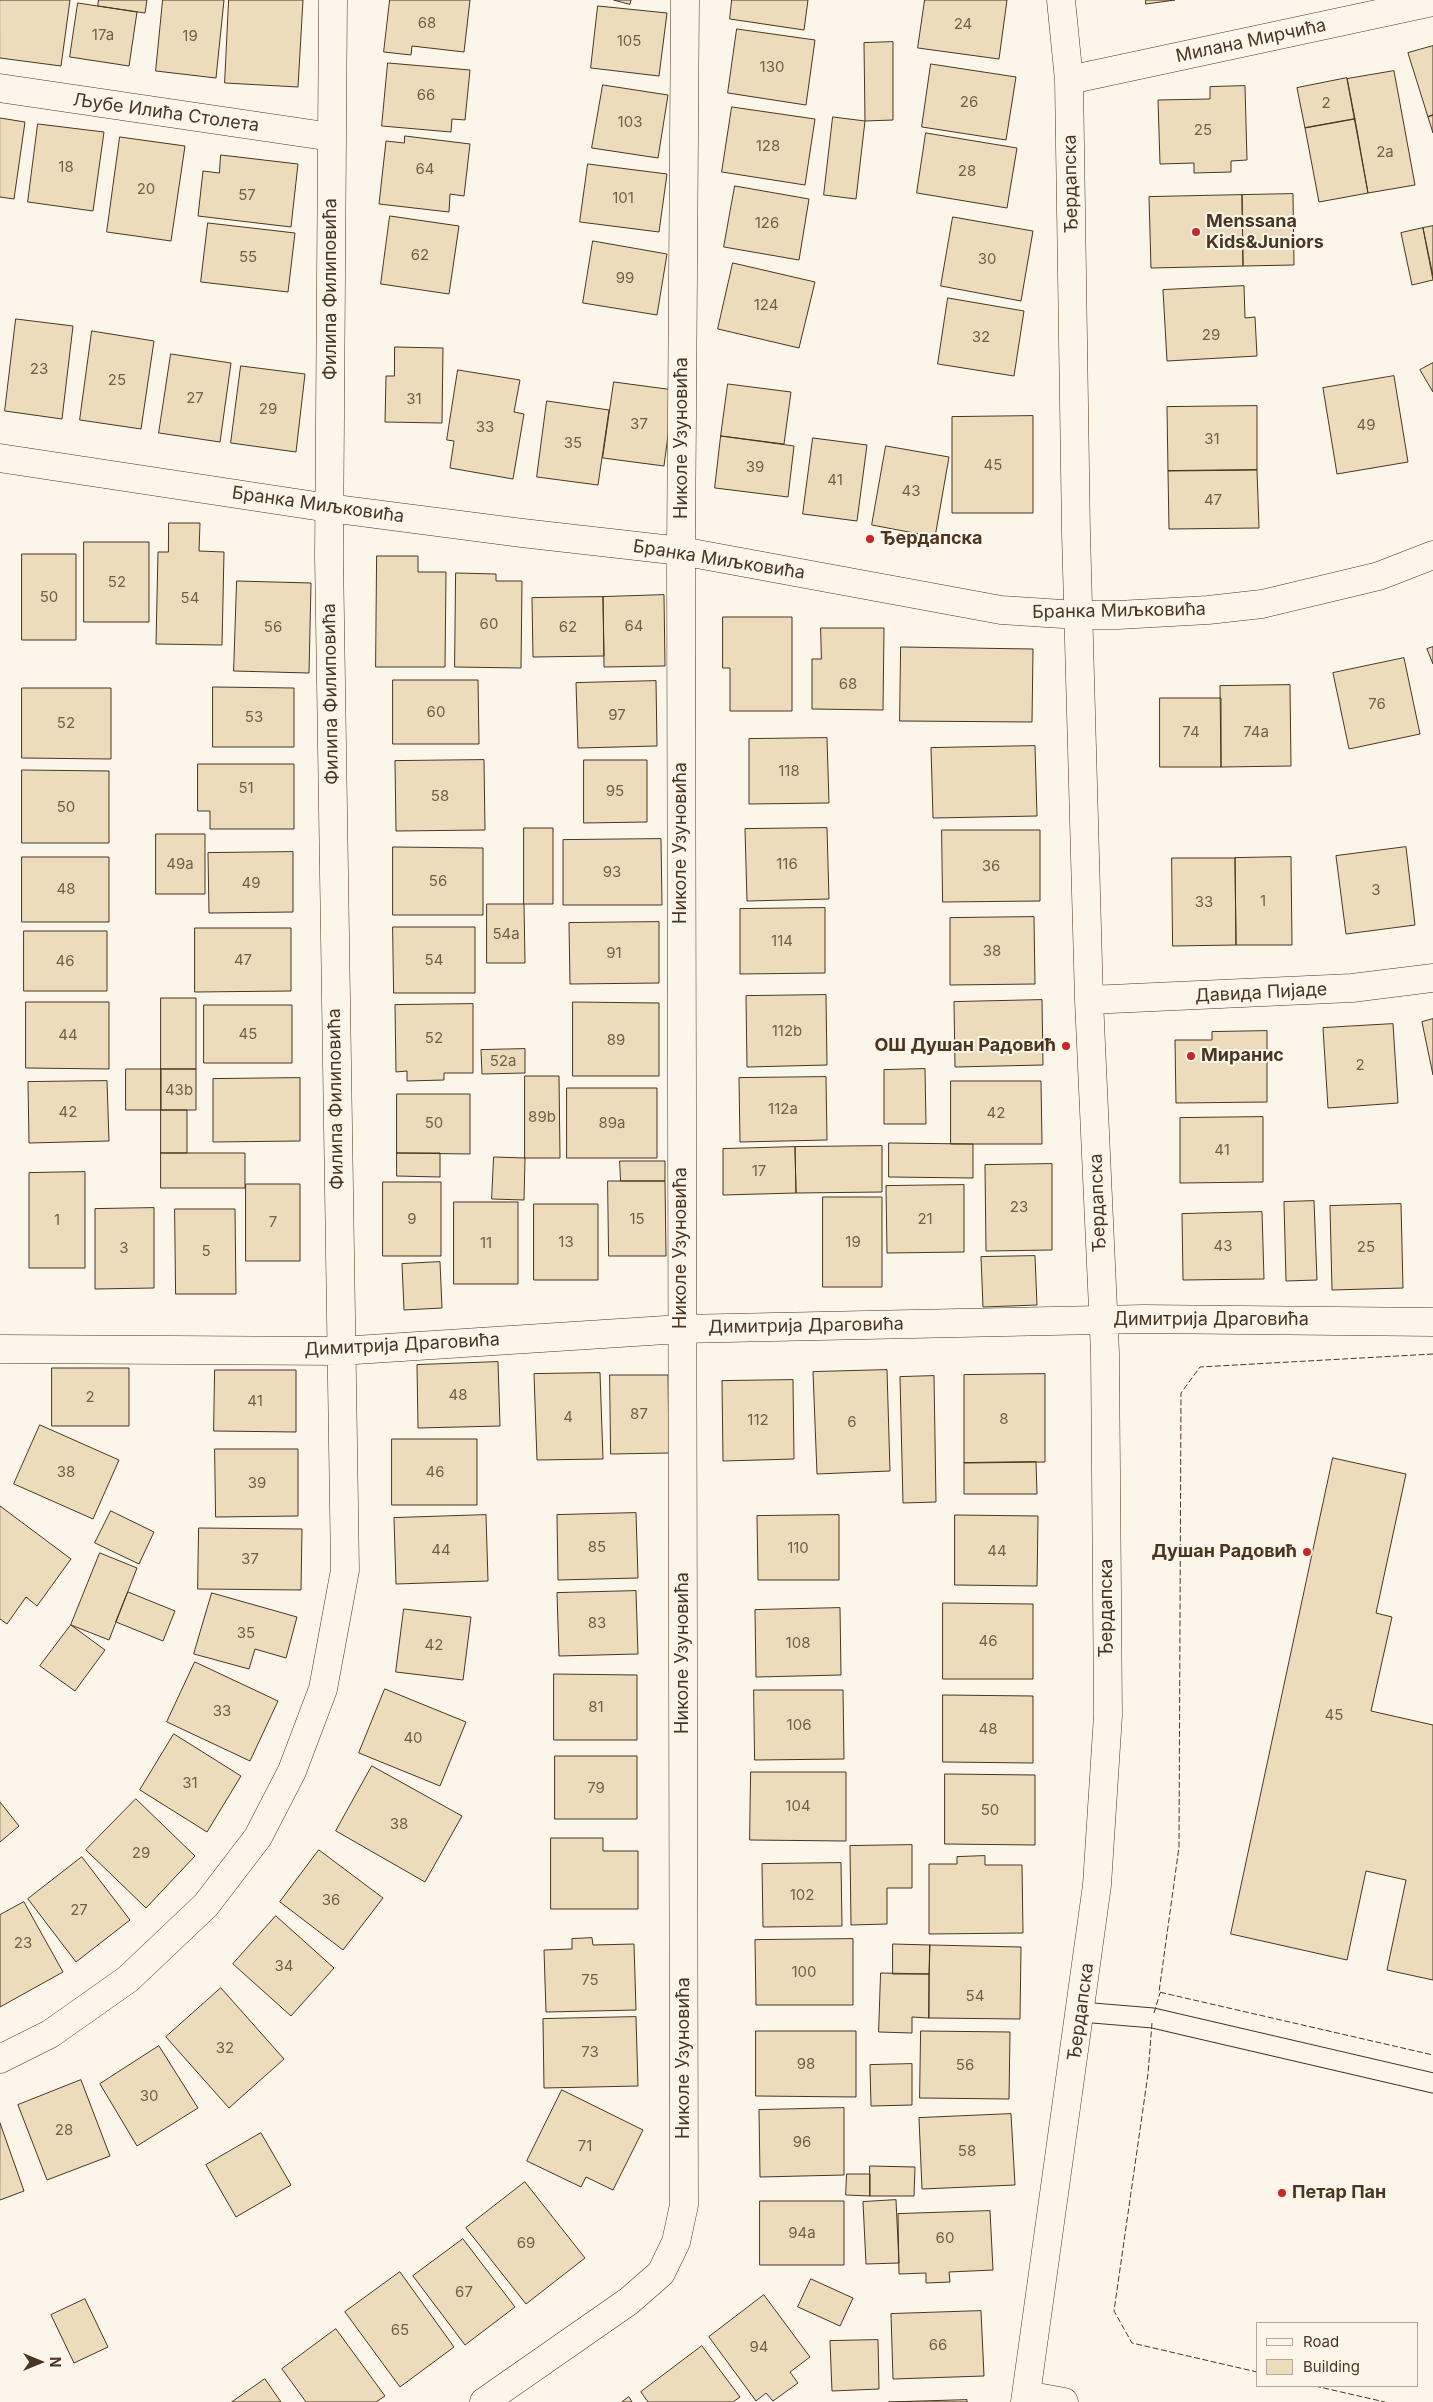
<!DOCTYPE html>
<meta charset="utf-8">
<style>
body{margin:0}
#map{position:relative;width:1433px;height:2402px;overflow:hidden;background:#fbf6e9;font-family:Inter,sans-serif}
canvas{display:block}
.legend{position:absolute;left:1256px;top:2322px;width:162px;height:65px;box-sizing:border-box;background:#fbf6e9;border:1px solid #b4a999;margin:0;padding:6px 9px;list-style:none;font-size:15px;color:#4a3520}
.legend li{display:flex;align-items:center;gap:10px;height:25px}
.legend b{width:25px;border:1px solid #b4a999}
.north{position:absolute;left:15px;top:2337px;width:50px;height:50px;-webkit-text-stroke:4px #fbf6e9;paint-order:stroke;rotate:90deg;font-size:14px;font-weight:700;line-height:20px;text-align:center;color:#4a3520}
.north::after{content:'';display:block;margin:auto;width:18px;height:22px;background:#4a3520;clip-path:polygon(50% 0,100% 100%,50% 72%,0 100%)}
</style>
<div id="map">
<canvas width="1433" height="2402"></canvas>
<ul class="legend">
<li><b style="height:6px;background:#fbf6e9"></b>Road</li>
<li><b style="height:14px;background:#ecdcbc"></b>Building</li>
</ul>
<div class="north">N</div>
</div>
<script>
const ctx = document.querySelector('canvas').getContext('2d');
ctx.lineJoin = 'round';
function fill(path, color) { ctx.fillStyle = color; ctx.fill(path, 'evenodd'); }
function stroke(path, color, width, dash) { ctx.strokeStyle = color; ctx.lineWidth = width; ctx.lineCap = dash ? 'butt' : 'round'; ctx.setLineDash(dash || []); ctx.stroke(path); }
function drawText(font, color, halo, rows, align = 'center') {
  ctx.font = font + ' Inter,sans-serif'; ctx.lineWidth = 4; ctx.setLineDash([]); ctx.textBaseline = 'middle'; ctx.strokeStyle = halo; ctx.fillStyle = color; for (const [text, x, y, turn = 0] of rows) {
    ctx.save(); ctx.translate(x, y); ctx.rotate((+turn || 0) * Math.PI / 180); ctx.textAlign = isNaN(turn) ? turn : align; if (halo) ctx.strokeText(text, 0, 0); ctx.fillText(text, 0, 0); ctx.restore();
  }
}
const building = new Path2D(`
 M0,0H70L61,66L0,58Z
 M99,0H147L145,13L98,6Z
 M163,0H224L216,78L156,71Z
 M229,0H303L298,87L225,83Z
 M390,0H470L464,52L412,46L411,55L384,52Z
 M614,0H631L630,4Z
 M732,0H808L804,30L730,19Z
 M925,0H1007L999,59L918,48Z
 M1146,0H1175L1146,4Z
 M78,3L137,12L129,66L70,57Z
 M598,6L667,13L659,76L591,68Z
 M737,29L815,40L806,105L728,93Z
 M893,42V120L865,121L864,43Z
 M1433,46V115L1428,117L1408,53Z
 M388,63L470,70L465,120L452,119L451,132L382,126Z
 M931,64L1016,77L1006,140L922,127Z
 M1394,71L1415,185L1368,193L1347,79Z
 M1347,78L1355,119L1305,128L1297,88Z
 M603,85L668,95L658,158L592,148Z
 M1245,86L1247,160L1231,161V172L1194,173V163L1160,164L1158,100L1210,99V87Z
 M732,107L815,119L805,185L722,172Z
 M1433,115V133L1428,117Z
 M833,117L865,121L856,199L824,195Z
 M0,118L25,122L14,199L0,197Z
 M1355,119L1368,193L1319,202L1305,128Z
 M38,124L104,132L93,211L28,202Z
 M926,133L1017,148L1007,208L917,193Z
 M405,136L470,144L464,196L450,194L449,212L379,204L386,141L404,143Z
 M120,137L185,146L171,241L107,232Z
 M221,155L298,164L291,227L198,216L203,171L219,173Z
 M588,164L667,174L659,232L580,222Z
 M735,186L809,199L799,260L724,247Z
 M1293,194L1294,265L1243,266L1242,195Z
 M1242,195L1243,266L1151,268L1149,197Z
 M390,216L459,226L449,294L381,284Z
 M953,217L1033,231L1021,301L941,286Z
 M208,223L295,233L288,292L201,282Z
 M1433,226V276L1423,228Z
 M1423,228L1433,280L1412,285L1401,233Z
 M593,241L667,254L657,315L583,303Z
 M733,263L815,282L799,348L718,329Z
 M1244,286L1245,318L1255,317L1257,356L1167,361L1163,290Z
 M948,298L1024,311L1014,376L938,364Z
 M16,319L73,326L62,419L5,411Z
 M92,331L154,341L141,429L80,420Z
 M395,347L443,348L442,423L385,422L386,376H394Z
 M171,354L231,363L220,442L159,433Z
 M1433,363V392L1420,370Z
 M241,366L305,374L296,452L231,443Z
 M458,370L520,380L514,412L524,414L513,479L450,468L454,441L447,440Z
 M1394,376L1408,462L1337,474L1323,388Z
 M614,382L674,390L664,466L603,458Z
 M728,384L791,392L784,444L721,436Z
 M547,401L609,410L598,485L537,477Z
 M1257,406V470L1168,471L1167,407Z
 M1033,416V513H952V417Z
 M721,436L794,446L788,497L715,488Z
 M813,438L867,445L857,521L803,514Z
 M886,446L949,457L935,537L872,525Z
 M1257,470L1259,528L1169,529L1168,471Z
 M169,523H200L199,551L224,552L222,645L156,644L158,552H168Z
 M84,542H149V622H84Z
 M22,554H76V640H22Z
 M377,556H418V572H446L445,667H376Z
 M456,573L496,574V581H522L521,668L455,667Z
 M237,581L311,583L309,673L234,671Z
 M664,595L665,666L604,667L603,597Z
 M603,597L604,656L533,657L532,598Z
 M723,617H792V711H730V668H723Z
 M821,628H884L883,710L812,709V659H821Z
 M901,647L1033,649L1032,722L900,721Z
 M1433,647V664L1427,649Z
 M1404,658L1420,734L1349,749L1333,673Z
 M393,680H478L479,744H393Z
 M656,681L657,746L578,748L576,683Z
 M1290,685L1291,766L1221,767L1220,686Z
 M213,687L294,688V747H213Z
 M22,688H111V759L22,758Z
 M1160,698H1221V767H1160Z
 M827,738L829,803L749,804V739Z
 M1035,746L1037,816L933,818L931,748Z
 M484,760L485,830L396,831L395,761Z
 M584,760H647V822L584,823Z
 M198,764H294V829H210V811H198Z
 M22,770L109,771V843H22Z
 M524,828H553V904H524Z
 M827,828L829,899L747,901L745,829Z
 M942,830H1040V901L943,902Z
 M156,834H205V894H156Z
 M661,839L662,905H563V840Z
 M393,847L483,848V915H393Z
 M1406,847L1415,925L1346,934L1336,856Z
 M293,852V912L209,913L208,853Z
 M22,857H109V922H22Z
 M1291,857L1292,945H1236L1235,858Z
 M1172,858H1235L1236,945L1173,946Z
 M487,904H524L525,963H487Z
 M825,908V973L740,974V909Z
 M1034,917L1035,984L950,985V918Z
 M659,922V983L570,984L569,923Z
 M393,927H475V993H394Z
 M195,928H291V991L195,992Z
 M24,931H107V991H24Z
 M826,995L827,1065L747,1067L746,996Z
 M161,998H196V1069H161Z
 M1042,1000L1043,1065L955,1067L954,1002Z
 M26,1002H109V1069L26,1068Z
 M573,1002L659,1003V1076H573Z
 M473,1004V1073H444V1080L407,1081V1071L396,1072L395,1005Z
 M204,1005H292V1063H204Z
 M1433,1019V1075L1422,1022Z
 M1393,1024L1398,1103L1328,1108L1323,1028Z
 M1267,1031V1102L1176,1103L1175,1040H1212V1032Z
 M525,1049V1073L482,1074L481,1050Z
 M126,1069H161V1110H126Z
 M161,1069H196V1110H161Z
 M925,1069L926,1124H884V1070Z
 M525,1076H559L560,1158H525Z
 M826,1077L827,1140L740,1142L739,1078Z
 M300,1078V1141L213,1142V1079Z
 M107,1081L109,1141L29,1143L28,1082Z
 M951,1081H1041L1042,1144H951Z
 M567,1088H657V1158H567Z
 M397,1094H470V1154L397,1153Z
 M161,1110H187V1153H161Z
 M1263,1117V1182L1180,1183V1118Z
 M889,1143L973,1144V1178L889,1177Z
 M882,1146V1192L796,1193L795,1147Z
 M795,1147L796,1193L723,1195V1149Z
 M161,1153H245V1188H161Z
 M397,1153H440V1177L397,1176Z
 M494,1157L525,1158L524,1200L492,1199Z
 M620,1161H665V1181H621Z
 M1052,1164V1250L986,1251L985,1165Z
 M85,1172V1268H29V1173Z
 M608,1181H665L666,1256H609Z
 M383,1182H441V1256H383Z
 M246,1184H300V1261H246Z
 M964,1185V1252L887,1253L886,1186Z
 M823,1197H882V1287H823Z
 M1314,1201L1317,1280L1286,1281L1284,1202Z
 M454,1202H518V1284H454Z
 M534,1204H598V1280H534Z
 M1401,1204L1403,1288L1332,1290L1330,1206Z
 M154,1208V1288L95,1289V1209Z
 M175,1209H235L236,1294H176Z
 M1262,1212L1264,1279L1183,1280L1182,1214Z
 M1035,1256L1037,1305L983,1307L981,1257Z
 M440,1262L442,1308L404,1310L402,1264Z
 M498,1362L500,1426L418,1428L417,1365Z
 M52,1368H129V1426H52Z
 M215,1370H296V1432L214,1431Z
 M887,1370L890,1471L817,1474L813,1372Z
 M600,1373L603,1459L537,1460L534,1374Z
 M1045,1374V1462L964,1463V1375Z
 M610,1375H668L669,1453L611,1454Z
 M934,1376L936,1502L903,1503L900,1377Z
 M793,1380L794,1459L723,1461L722,1381Z
 M40,1425L119,1460L93,1519L14,1484Z
 M392,1439H477V1505H392Z
 M215,1449H298V1516L216,1517Z
 M1333,1458L1406,1474L1376,1613L1392,1617L1371,1711L1433,1725V1980L1387,1970L1406,1880L1366,1871L1347,1960L1231,1934Z
 M1036,1462L1037,1494H964V1463Z
 M0,1506L71,1559L37,1606L26,1597L7,1624L0,1619Z
 M111,1511L154,1532L139,1564L95,1543Z
 M636,1513L638,1578L558,1580L557,1515Z
 M486,1515L488,1581L396,1584L394,1518Z
 M839,1515V1580H758L757,1516Z
 M955,1515L1038,1516L1037,1586L955,1585Z
 M199,1528L302,1529L301,1590L198,1589Z
 M100,1553L137,1568L109,1640L71,1625Z
 M636,1591L638,1654L559,1656L557,1593Z
 M128,1592L175,1611L163,1641L116,1622Z
 M212,1593L297,1617L286,1658L255,1649L249,1669L194,1654Z
 M943,1603L1033,1604V1679H943Z
 M840,1608L841,1675L756,1677L755,1610Z
 M404,1609L471,1617L463,1680L396,1672Z
 M71,1625L105,1650L75,1691L40,1666Z
 M195,1662L278,1701L250,1761L167,1722Z
 M554,1674L637,1675V1740H554Z
 M385,1689L466,1722L440,1786L359,1753Z
 M754,1690H843L844,1759L755,1760Z
 M943,1695L1033,1696V1763L943,1762Z
 M174,1734L241,1776L207,1832L140,1790Z
 M555,1756H637V1819H555Z
 M372,1766L462,1816L425,1882L336,1831Z
 M751,1772H846V1841L750,1840Z
 M945,1774L1035,1775V1845L945,1844Z
 M136,1799L195,1856L146,1908L86,1850Z
 M0,1802L19,1826L0,1842Z
 M551,1838H603V1851H638V1909H551Z
 M912,1845V1888H887V1924L851,1925L850,1846Z
 M319,1850L383,1898L343,1950L280,1902Z
 M985,1856V1865H1022L1023,1933L929,1934V1864H957V1857Z
 M82,1857L130,1920L76,1962L28,1899Z
 M841,1863L842,1926L763,1927L762,1864Z
 M24,1902L63,1972L0,2007V1915Z
 M276,1916L334,1968L291,2016L233,1964Z
 M592,1938L593,1945L634,1944L636,2010L546,2012L544,1950L572,1949V1939Z
 M853,1939V2005H756L755,1940Z
 M893,1944L930,1945L929,1974H893Z
 M930,1945L1021,1947L1020,2019L929,2018Z
 M881,1973L929,1974V2018L912,2017V2033L879,2032Z
 M221,1988L284,2059L229,2108L166,2037Z
 M636,2017L638,2086L544,2088L543,2019Z
 M756,2031H856V2097L756,2096Z
 M921,2031L1010,2032L1009,2099L920,2098Z
 M159,2046L198,2108L137,2146L100,2084Z
 M912,2064V2105L871,2106L870,2065Z
 M81,2080L110,2156L47,2180L18,2105Z
 M562,2090L643,2130L613,2190L586,2177L581,2187L527,2161Z
 M844,2108V2175L760,2177L759,2110Z
 M1011,2114L1015,2185L922,2189L919,2118Z
 M0,2123L24,2191L0,2200Z
 M261,2133L291,2185L236,2217L206,2165Z
 M870,2166L915,2167L914,2196H870Z
 M847,2174H870V2196L846,2195Z
 M525,2182L585,2258L526,2304L466,2228Z
 M896,2200L899,2263L866,2264L863,2202Z
 M760,2201H844V2265H760Z
 M990,2211L993,2270L949,2272L950,2282L926,2283V2273L899,2274L898,2214Z
 M463,2239L515,2307L465,2345L413,2276Z
 M400,2272L454,2347L400,2387L345,2312Z
 M811,2279L853,2298L840,2326L798,2307Z
 M764,2295L810,2357L790,2372L798,2383L773,2401L766,2393L756,2401L709,2337Z
 M85,2299L108,2347L74,2363L51,2315Z
 M981,2311L984,2376L893,2379L891,2314Z
 M336,2329L385,2396L376,2402H306L282,2369Z
 M878,2340L879,2389L832,2391L830,2341Z
 M702,2346L740,2397L733,2402H648L641,2392Z
 M265,2379L281,2402H232Z
 M629,2397L632,2402H622Z
 M967,2400V2402H889Z`);
fill(building, '#ecdcbc');
stroke(building, '#4a3520', 1);
const service = new Path2D(`
 M1081,2012L1153,2018L1433,2083`);
const minor = new Path2D(`
 M1069,80L1433,2
 M0,88L332,137
 M1089,1000L1352,988L1433,978
 M0,1349L340,1351L681,1329L1144,1319L1433,1322
 M0,2059L50,2034L128,1979L206,1905L258,1837L292,1771L323,1689L345,1570L329,556L333,0
 M1026,2395L1064,2402
 M484,2402L629,2301L661,2273L676,2242L684,2205L681,551L685,0
 M1025,2402L1097,1885L1108,1715L1105,1353L1089,1000L1076,533L1069,80L1061,0`);
const tertiary = new Path2D(`
 M0,458L329,508L522,533L681,551L1001,610L1078,615H1118L1208,610L1262,604L1379,576L1433,555`);
stroke(service, '#4a3520', 21);
stroke(minor, '#4a3520', 29);
stroke(tertiary, '#4a3520', 29);
stroke(service, '#fbf6e9', 19);
stroke(minor, '#fbf6e9', 28);
stroke(tertiary, '#fbf6e9', 28);
stroke(new Path2D(`
 M1433,1354L1200,1367L1181,1393L1179,1847L1159,1992L1433,2055
 M1154,2013L1160,1993
 M1152,2023L1148,2074L1114,2311L1132,2343L1257,2372
 M1315,2386L1385,2402`), '#4a3520', 1, [6, 2.5]);
for (const [x, y, r, color] of [
 [1196,232,5,"#c62828"],
 [870,539,5,"#c62828"],
 [1066,1046,5,"#c62828"],
 [1191,1056,5,"#c62828"],
 [1307,1552,5,"#c62828"],
 [1282,2193,5,"#c62828"]
]) { const dot = new Path2D(); dot.arc(x, y, r, 0, 2 * Math.PI); ctx.fillStyle = color; ctx.fill(dot); stroke(dot, '#fbf6e9', 2); }
drawText('15px', '#725f47', null, [
 ["68",427,23],
 ["24",963,24],
 ["17a",103,35],
 ["19",190,36],
 ["105",629,41],
 ["130",772,67],
 ["66",426,95],
 ["26",969,102],
 ["2",1326,103],
 ["103",630,122],
 ["25",1203,130],
 ["128",768,146],
 ["2a",1385,152],
 ["18",66,167],
 ["64",425,169],
 ["28",967,171],
 ["20",146,189],
 ["57",247,195],
 ["101",623,198],
 ["126",767,223],
 ["62",420,255],
 ["55",248,257],
 ["30",987,259],
 ["99",625,278],
 ["124",766,305],
 ["29",1211,335],
 ["32",981,337],
 ["23",39,369],
 ["25",117,380],
 ["27",195,398],
 ["31",414,399],
 ["29",268,409],
 ["37",639,424],
 ["49",1366,425],
 ["33",485,427],
 ["31",1212,439],
 ["35",573,443],
 ["45",993,465],
 ["39",755,467],
 ["41",835,480],
 ["43",911,491],
 ["47",1213,500],
 ["52",117,582],
 ["50",49,597],
 ["54",190,598],
 ["60",489,624],
 ["64",634,626],
 ["56",273,627],
 ["62",568,627],
 ["68",848,684],
 ["76",1377,704],
 ["60",436,712],
 ["97",617,715],
 ["53",254,717],
 ["52",66,723],
 ["74",1191,732],
 ["74a",1256,732],
 ["118",789,771],
 ["51",246,788],
 ["95",615,791],
 ["58",440,796],
 ["50",66,807],
 ["49a",180,864],
 ["116",787,864],
 ["36",991,866],
 ["93",612,872],
 ["56",438,881],
 ["49",251,883],
 ["48",66,889],
 ["3",1376,890],
 ["1",1263,901],
 ["33",1204,902],
 ["54a",506,934],
 ["114",782,941],
 ["38",992,951],
 ["91",614,953],
 ["47",243,960],
 ["54",434,960],
 ["46",65,961],
 ["112b",787,1031],
 ["45",248,1034],
 ["44",68,1035],
 ["52",434,1038],
 ["89",616,1040],
 ["52a",503,1061],
 ["2",1360,1065],
 ["43b",179,1090],
 ["112a",783,1109],
 ["42",68,1112],
 ["42",996,1113],
 ["89b",542,1117],
 ["50",434,1123],
 ["89a",612,1123],
 ["41",1222,1150],
 ["17",759,1171],
 ["23",1019,1207],
 ["9",412,1219],
 ["15",637,1219],
 ["21",925,1219],
 ["1",57,1220],
 ["7",273,1222],
 ["13",566,1242],
 ["19",853,1242],
 ["11",486,1243],
 ["43",1223,1246],
 ["25",1366,1247],
 ["3",124,1248],
 ["5",206,1251],
 ["48",458,1395],
 ["2",90,1397],
 ["41",255,1401],
 ["87",639,1414],
 ["4",568,1417],
 ["8",1004,1419],
 ["112",758,1420],
 ["6",852,1422],
 ["38",66,1472],
 ["46",435,1472],
 ["39",257,1483],
 ["85",597,1547],
 ["110",798,1548],
 ["44",441,1550],
 ["44",997,1551],
 ["37",250,1559],
 ["83",597,1623],
 ["35",246,1633],
 ["46",988,1641],
 ["108",798,1643],
 ["42",434,1645],
 ["81",596,1707],
 ["33",222,1711],
 ["45",1334,1715],
 ["106",799,1725],
 ["48",988,1729],
 ["40",413,1738],
 ["31",190,1783],
 ["79",596,1788],
 ["104",798,1806],
 ["50",990,1810],
 ["38",399,1824],
 ["29",141,1853],
 ["102",802,1895],
 ["36",331,1900],
 ["27",79,1910],
 ["23",23,1943],
 ["34",284,1966],
 ["100",804,1972],
 ["75",590,1980],
 ["54",975,1996],
 ["32",225,2048],
 ["73",590,2052],
 ["98",806,2064],
 ["56",965,2065],
 ["30",149,2096],
 ["28",64,2130],
 ["96",802,2142],
 ["71",585,2146],
 ["58",967,2151],
 ["94a",802,2233],
 ["60",945,2238],
 ["69",526,2243],
 ["67",464,2292],
 ["65",400,2330],
 ["66",938,2345],
 ["94",759,2347]
]);
drawText('18px', '#4a3520', '#fbf6e9', [
 ["Милана Мирчића",1251,41,-12],
 ["Љубе Илића Столета",166,113,8],
 ["Ђердапска",1071,184,-91],
 ["Филипа Филиповића",331,289,-90],
 ["Николе Узуновића",682,438,-90],
 ["Бранка Миљковића",318,505,8],
 ["Бранка Миљковића",719,560,9],
 ["Бранка Миљковића",1119,611,-1],
 ["Филипа Филиповића",331,694,-91],
 ["Николе Узуновића",681,843,-90],
 ["Давида Пијаде",1261,993,-3],
 ["Филипа Филиповића",336,1099,-91],
 ["Ђердапска",1098,1203,-92],
 ["Николе Узуновића",681,1248,-90],
 ["Димитрија Драговића",1211,1320],
 ["Димитрија Драговића",806,1326,-1],
 ["Димитрија Драговића",402,1345,-3],
 ["Ђердапска",1107,1608,-90],
 ["Николе Узуновића",683,1653,-90],
 ["Ђердапска",1081,2012,-82],
 ["Николе Узуновића",684,2058,-90]
]);
drawText('bold 18px', '#4a3520', '#fbf6e9', [
 ["Menssana",1206,222],
 ["Kids&Juniors",1206,243],
 ["Ђердапска",880,539],
 ["ОШ Душан Радовић",1056,1046,"right"],
 ["Миранис",1201,1056],
 ["Душан Радовић",1297,1552,"right"],
 ["Петар Пан",1292,2193]
], 'left');
</script>
